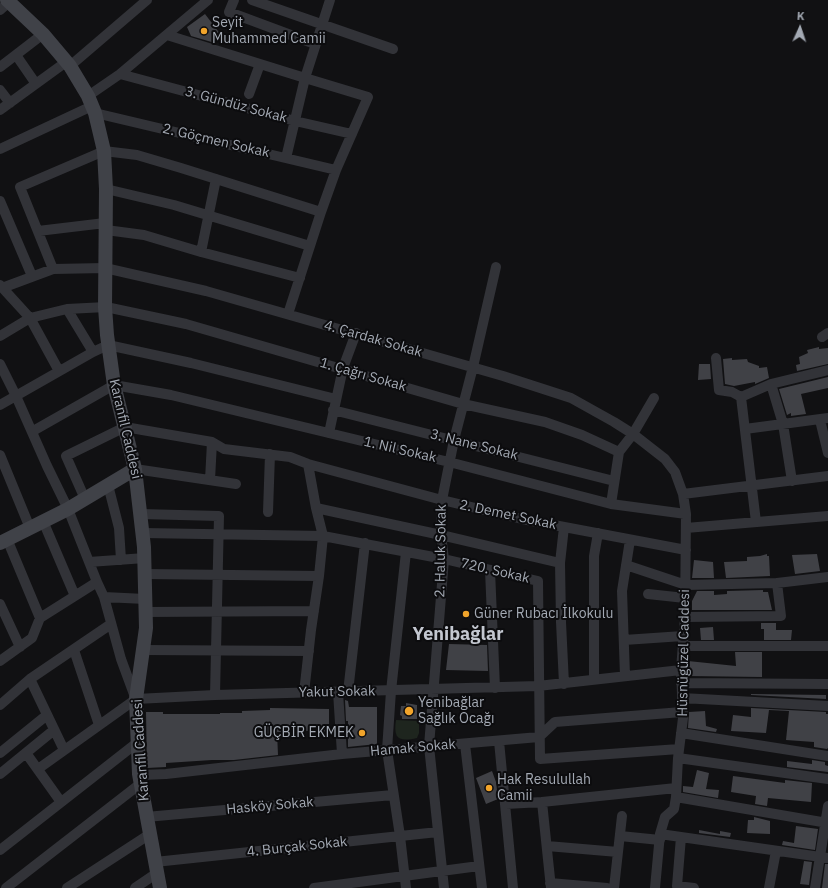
<!DOCTYPE html>
<meta charset="utf-8">
<style>
body{margin:0}
#map{position:relative;width:828px;height:888px;overflow:hidden;background:#111113;font-family:"IBM Plex Sans",sans-serif}
canvas{display:block}
.north{position:absolute;left:780px;top:8px;width:40px;height:40px;-webkit-text-stroke:3px #0c0c0e;paint-order:stroke;rotate:3deg;font-size:11px;font-weight:700;line-height:16px;text-align:center;color:#a3a9b3}
.north::after{content:'';display:block;margin:auto;width:14px;height:18px;background:#a3a9b3;clip-path:polygon(50% 0,100% 100%,50% 72%,0 100%)}
</style>
<div id="map">
<canvas width="828" height="888"></canvas>
<div class="north">K</div>
</div>
<script>
const ctx = document.querySelector('canvas').getContext('2d');
ctx.lineJoin = 'round';
function fill(path, color) { ctx.fillStyle = color; ctx.fill(path, 'evenodd'); }
function stroke(path, color, width, dash) { ctx.strokeStyle = color; ctx.lineWidth = width; ctx.lineCap = dash ? 'butt' : 'round'; ctx.setLineDash(dash || []); ctx.stroke(path); }
function drawText(font, color, halo, rows, align = 'center') {
  ctx.font = font + ' "IBM Plex Sans",sans-serif'; ctx.lineWidth = 4; ctx.setLineDash([]); ctx.textBaseline = 'middle'; ctx.strokeStyle = halo; ctx.fillStyle = color; for (const [text, x, y, turn = 0] of rows) {
    ctx.save(); ctx.translate(x, y); ctx.rotate((+turn || 0) * Math.PI / 180); ctx.textAlign = isNaN(turn) ? turn : align; if (halo) ctx.strokeText(text, 0, 0); ctx.fillText(text, 0, 0); ctx.restore();
  }
}
fill(new Path2D(`
 M396,720L419,721V733L417,738C399,742 393,739 396,720Z`), '#1e251e');
fill(new Path2D(`
 M205,14L221,35L215,43L191,36L187,27Z
 M819,347V349L828,348V364L797,371L796,365L800,364L799,357L808,353L807,350Z
 M732,358V360L747,359L748,362L759,366V368L767,367L769,378L755,384V382L734,386L725,384L723,359Z
 M699,364H710L711,379L698,380Z
 M828,377V388L801,394L806,414L791,416V413L787,415L779,389Z
 M767,554V556H769L770,576L726,578L724,562L747,561V557L760,556Z
 M817,554L820,571L795,574L792,555Z
 M694,560L713,562L714,578H692Z
 M763,590V592H768L772,610H692V601L697,591H714V595L727,594V591Z
 M761,623H776V630H792L791,640H764V629H761Z
 M713,627L714,640H701L700,628Z
 M449,644L487,645L488,671L446,670Z
 M735,652H762V677L688,676V661L736,666Z
 M751,694L826,695V699L751,695Z
 M345,700L348,701L349,707H377V744L348,747V721H346Z
 M406,703L417,705V719H402V716L400,715L401,706H406Z
 M270,708L329,709V730L323,732L283,729L282,732H277L278,755L234,760H212L166,763V767L147,768L146,712H163V714H220V713H242V711L270,710Z
 M751,708L826,712V714H828V748L827,749L814,747V742L786,740L789,711L769,710L766,733L731,731L733,715L751,717Z
 M705,711L706,726L717,729L716,732L688,728L689,712Z
 M812,760L825,762V765L828,766V772L787,767V761L812,764Z
 M697,770L709,773L706,789L719,790L718,798L683,792V786L693,787Z
 M492,771L496,782L498,799L486,804L476,778Z
 M733,776L785,783V780L812,783L811,802L768,798L767,806L755,804L756,796L731,792Z
 M754,817L770,821V834L747,833L748,820H754Z
 M796,826L818,829L815,850L782,845L783,841L794,843Z
 M699,830L720,834V831L731,833L730,837L699,833Z
 M804,861L812,862L809,885L800,884Z
 M825,864H828V888H822Z`), '#404146');
stroke(new Path2D(`
 M234,0L229,12L315,44
 M252,0L393,49
 M0,10L9,2
 M167,35L305,78L368,97L336,170L321,212L288,314
 M16,55L36,84
 M70,66L147,0
 M0,67L43,34
 M120,74L295,121L352,134
 M0,90L10,103
 M249,94L260,64
 M88,96L120,74L208,0
 M0,110L66,62
 M95,113L336,170
 M0,149L92,106
 M286,158L305,78L330,0
 M106,189L174,205L310,246
 M0,201L32,276
 M106,230L144,235L201,252L300,278
 M38,231L105,223
 M201,252L216,179
 M53,269L20,187L104,151L137,155L181,168L321,212
 M0,285L30,318L59,371
 M2,288L53,269L105,268L206,291L503,376L571,398L614,422L633,434L665,459L675,472L683,494L686,514L685,617L681,670L683,718L678,758L676,797L674,809L665,817L660,834L655,888
 M67,309L93,352
 M0,336L30,318L67,309L106,307L186,324L463,404L545,422L582,435L619,452
 M822,337L828,333
 M716,358L719,390L732,392L741,397
 M0,364L16,396L47,466L68,509L97,582L104,597L121,659L135,697
 M771,384L783,424L792,481
 M741,397L756,522
 M741,397L771,384L828,370
 M0,405L93,352L108,345L191,363L336,399
 M333,410L614,481
 M820,420L828,453
 M745,429L828,418
 M33,431L114,385L171,395L449,462L611,504L686,514
 M329,433L343,368L356,333
 M0,455L30,528
 M135,469L236,484
 M210,480L212,442
 M108,485L119,528L121,560
 M683,494L828,476
 M85,499L66,456L125,427L212,442L224,449L290,457L308,464L442,500L522,519L686,550
 M611,504L619,452L633,434L654,398
 M316,508L441,535L560,563
 M268,512L270,454
 M141,514L219,516L215,695
 M43,521L75,596
 M686,528L828,516
 M143,533L323,536L444,559L538,581L540,759L679,749
 M7,539L40,618
 M89,562L145,558
 M626,565L686,585L777,583L828,577
 M490,570L495,688
 M145,574L319,576
 M648,594L685,598
 M104,597L145,599
 M0,604L20,647
 M146,612L314,611
 M685,617L781,616L777,583
 M40,618L97,582
 M624,640L683,636
 M682,646H828
 M74,650L99,725
 M144,650L309,651
 M0,661L32,638L40,618
 M625,676L622,591L630,540
 M30,679L64,750
 M594,680V556L598,533
 M681,683L828,684
 M564,684L561,622L560,563L564,527
 M338,692L342,754
 M348,692L365,543
 M304,693L311,630L319,576L323,536L316,508L308,464
 M682,698L828,706
 M136,699L215,695L538,686L681,670
 M0,705L30,679L111,624
 M681,733L828,756
 M499,741L513,888
 M465,744L482,888
 M0,753L47,715
 M26,753L61,802
 M678,758L828,779
 M38,769L136,699
 M0,774L54,730
 M139,774L141,775L166,774L342,754L539,737L555,722L682,712
 M676,797L828,823
 M542,802L551,888
 M506,804L542,802L676,788
 M146,817L393,795
 M660,834L828,858
 M620,836L660,840
 M681,837L677,886L694,888
 M547,846L618,852
 M0,850L138,742
 M155,862L438,832
 M550,883L607,888
 M6,888L140,784
 M67,888L150,834
 M135,888L157,873
 M314,888L479,866
 M406,888L400,836L387,750L391,691L406,552
 M444,888L429,746L444,559L441,535L442,500L454,440L473,367L496,267
 M614,888L622,816
 M769,888L776,851
 M815,888L828,806`), '#323338', 10);
stroke(new Path2D(`
 M7,0L43,34L70,66L88,96L95,113L104,151L106,189L105,307L107,335L114,385L135,469L144,547L146,628L136,699L139,774L160,888
 M0,543L68,509L135,469`), '#404248', 14);
for (const [x, y, r, color] of [
 [204,31,4,"#f1a42b"],
 [466,614,4,"#f1a42b"],
 [409,711,5,"#f1a42b"],
 [362,733,4,"#f1a42b"],
 [489,788,4,"#f1a42b"]
]) { const dot = new Path2D(); dot.arc(x, y, r, 0, 2 * Math.PI); ctx.fillStyle = color; ctx.fill(dot); stroke(dot, '#0c0c0e', 1.5); }
drawText('14px', '#a3a9b3', '#0c0c0e', [
 ["Seyit",212,23],
 ["Muhammed Camii",212,39],
 ["Güner Rubacı İlkokulu",474,614],
 ["Yenibağlar",418,703],
 ["Sağlık Ocağı",418,719],
 ["GÜÇBİR EKMEK",354,733,"right"],
 ["Hak Resulullah",497,780],
 ["Camii",497,796]
], 'left');
drawText('14px', '#a3a9b3', '#0c0c0e', [
 ["3. Gündüz Sokak",236,105,15],
 ["2. Göçmen Sokak",216,141,13],
 ["4. Çardak Sokak",373,339,16],
 ["1. Çağrı Sokak",363,375,16],
 ["Karanfil Caddesi",125,429,77],
 ["3. Nane Sokak",474,445,14],
 ["1. Nil Sokak",400,450,13],
 ["2. Demet Sokak",508,515,12],
 ["2. Haluk Sokak",441,551,-89],
 ["720. Sokak",495,571,13],
 ["Hüsnügüzel Caddesi",684,653,-89],
 ["Yakut Sokak",337,692,-1],
 ["Hamak Sokak",413,748,-5],
 ["Karanfil Caddesi",141,750,-94],
 ["Hasköy Sokak",270,806,-5],
 ["4. Burçak Sokak",297,847,-6]
]);
drawText('bold 18px', '#c3c7d0', '#0c0c0e', [
 ["Yenibağlar",458,635]
]);
</script>
